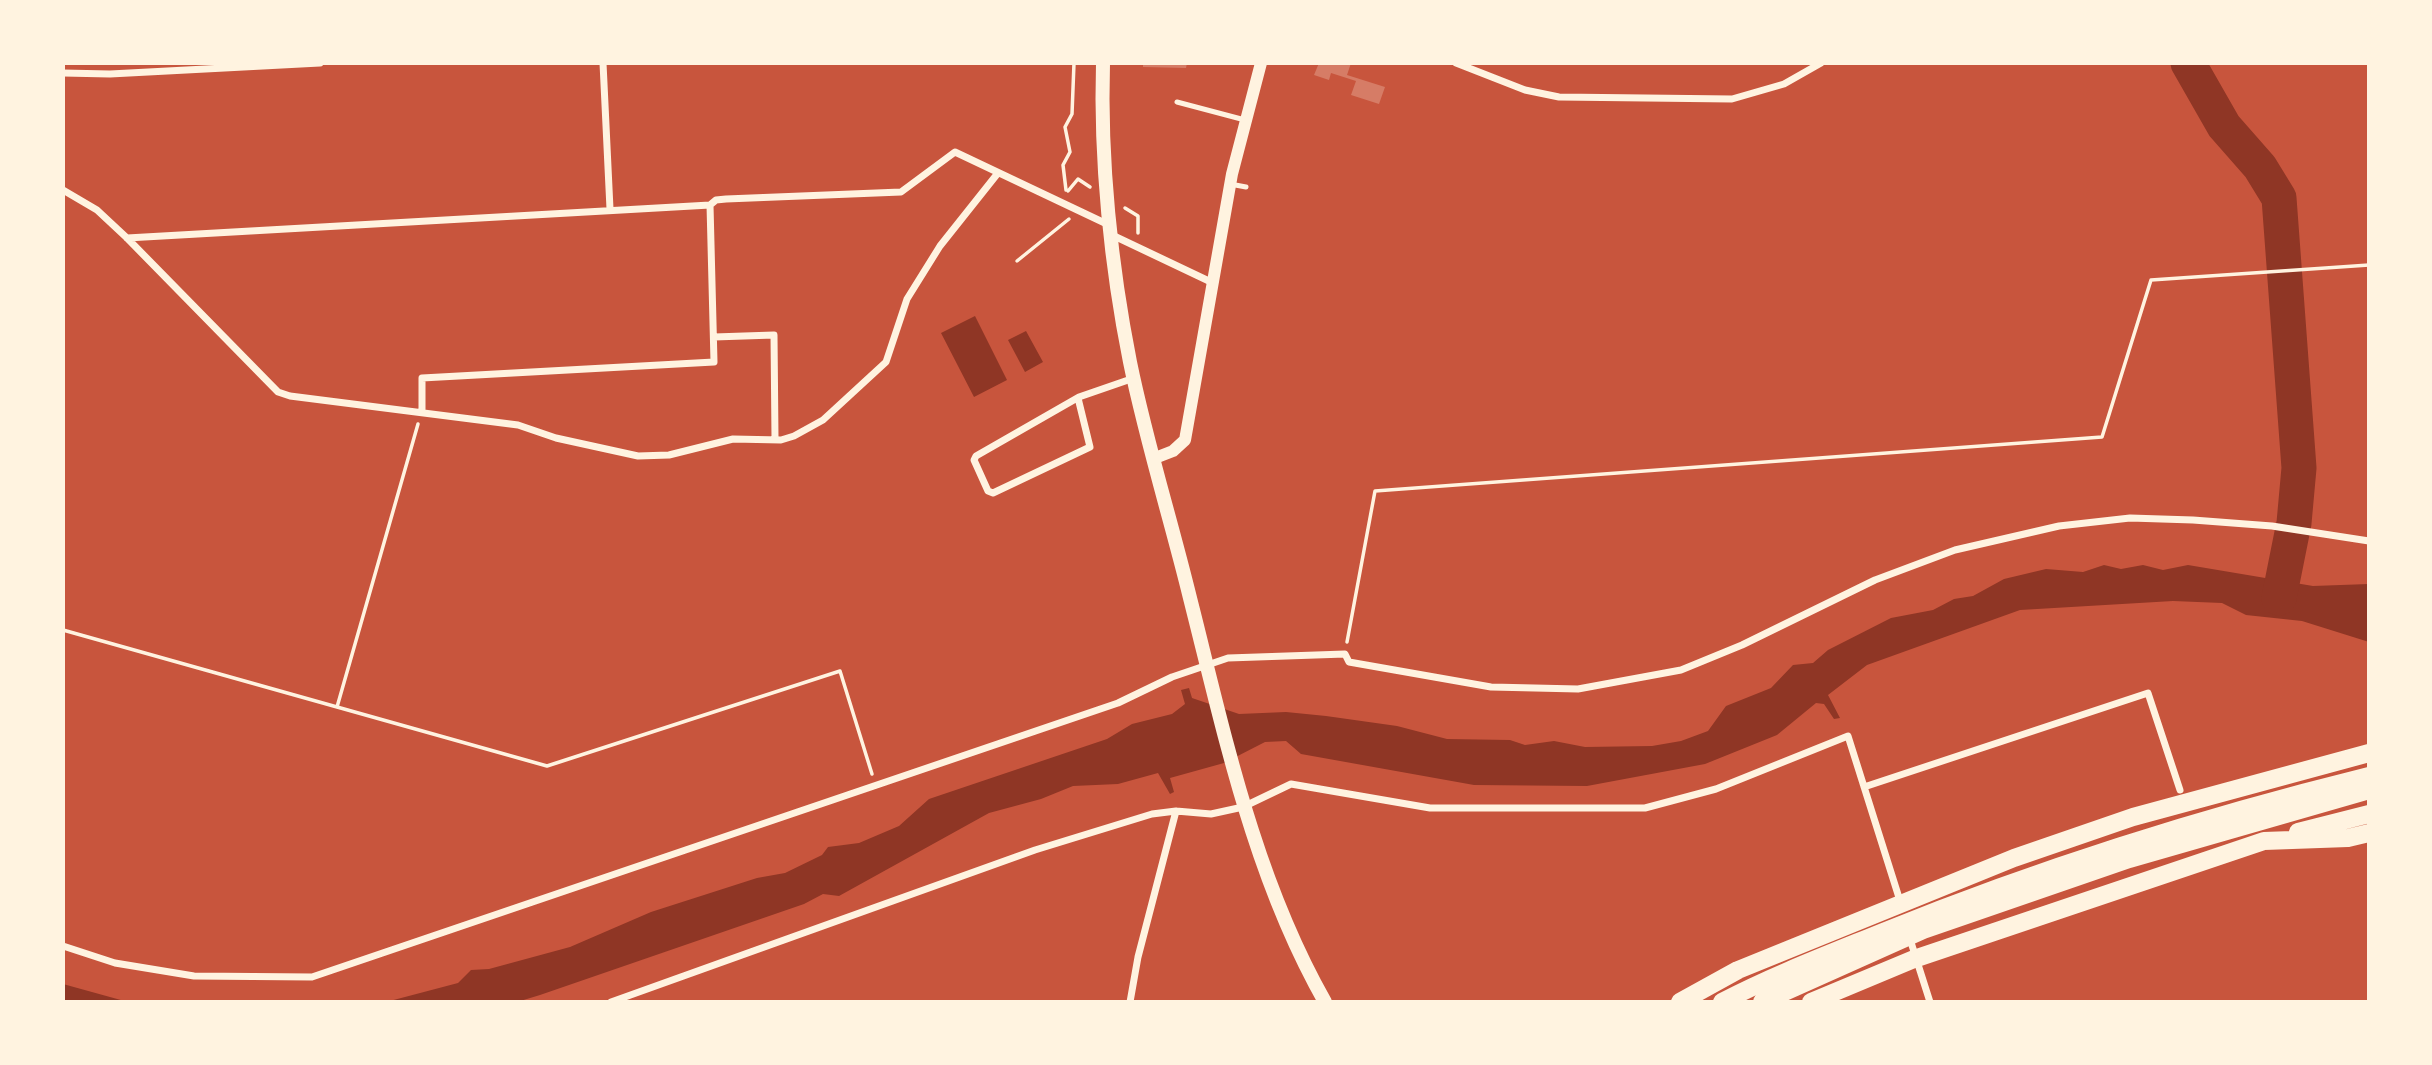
<!DOCTYPE html>
<style>
body{margin:0}
#map{position:relative;width:2432px;height:1065px;overflow:hidden;background:#c8553d;font-family:"Public Sans",sans-serif}
canvas{display:block}
.frame{position:absolute;inset:0;border:65px solid #fff3e0;pointer-events:none}
</style>
<div id="map">
<canvas width="2432" height="1065"></canvas>
<div class="frame"></div>
</div>
<script>
const ctx = document.querySelector('canvas').getContext('2d');
ctx.lineJoin = 'round';
function fill(path, color) { ctx.fillStyle = color; ctx.fill(path, 'evenodd'); }
function stroke(path, color, width, dash) { ctx.strokeStyle = color; ctx.lineWidth = width; ctx.lineCap = dash ? 'butt' : 'round'; ctx.setLineDash(dash || []); ctx.stroke(path); }
fill(new Path2D(`
 M975,316L1007,380L974,397L941,333Z
 M1026,331L1043,362L1025,372L1008,340Z
 M2104,565L2121,569L2143,565L2163,570L2188,565L2313,586L2369,584V642L2302,621L2246,615L2222,603L2173,601L2020,610L1867,665L1828,695L1840,718L1834,719L1824,704L1816,703L1777,735L1705,764L1587,786L1474,785L1301,754L1286,741L1265,742L1224,763L1170,778L1174,792L1170,794L1158,773L1118,784L1073,786L1041,799L989,813L839,896L823,894L804,904L540,995L517,1002H386L458,983L471,970L489,969L570,947L651,912L757,878L785,873L822,855L828,847L859,843L899,826L929,799L1107,739L1132,724L1172,714L1185,704L1181,690L1189,688L1192,698L1239,714L1286,712L1326,716L1397,726L1447,739L1510,740L1525,745L1554,741L1585,747L1652,746L1681,741L1708,731L1726,706L1771,688L1793,665L1813,663L1828,650L1891,618L1933,610L1954,599L1973,596L2004,579L2046,569L2083,572Z
 M63,984L128,1002H63Z`), '#8f3625');
stroke(new Path2D(`
 M2188,63L2224,126L2260,167L2279,198L2299,468L2294,523L2279,598`), '#8f3625', 35);
fill(new Path2D(`
 M1143,63H1187L1186,68L1143,67Z
 M1319,63H1351L1347,75L1385,87L1379,104L1351,95L1356,81L1331,73L1329,80L1314,75Z`), '#d67c66');
stroke(new Path2D(`
 M1066,190L1063,165L1070,152L1065,127L1072,114L1074,63
 M1068,191L1078,179L1090,187
 M1125,208L1138,216V233
 M1017,261L1069,219
 M63,630L547,766L840,671L872,774
 M1347,642L1375,491L2102,437L2151,280L2369,265
 M337,707L418,424`), '#fff3e0', 3.5);
stroke(new Path2D(`
 M1177,102L1245,120
 M1230,184L1246,187`), '#fff3e0', 5);
stroke(new Path2D(`
 M603,63L610,209
 M1456,63L1525,90L1559,97L1732,99L1784,84L1821,63
 M63,73L110,74L320,63
 M63,190L97,210L127,238L278,392L290,396L518,425L556,438L638,456L669,455L733,439L781,440L794,436L823,420L886,362L907,299L940,246L998,173
 M710,205L716,200L726,199L901,192L955,152L1109,225
 M1112,235L1211,282
 M127,238L710,205L714,362L422,378V412
 M714,337L774,335L775,438
 M1078,398L1090,447L993,493L988,491L974,460L976,456L1079,397L1134,378
 M1864,787L2148,693L2180,790
 M1909,936L1930,1002
 M63,946L115,963L194,976L312,977L1118,703L1172,677L1228,658L1345,654L1349,662L1491,687L1578,689L1681,670L1742,645L1875,580L1955,550L2059,526L2130,518L2193,520L2272,526L2369,541
 M611,1002L1035,850L1152,814L1176,811L1211,814L1243,807L1291,784L1430,808H1645L1716,789L1848,736L1901,904
 M1130,1002L1138,957L1176,811`), '#fff3e0', 7);
stroke(new Path2D(`
 M1155,458L1173,451L1185,440L1232,174L1261,63`), '#fff3e0', 12);
stroke(new Path2D(`
 M1103,63C1100,160 1111,267 1130,362C1146,441 1171,520 1190,598C1225,736 1254,877 1325,1002`), '#fff3e0', 14);
stroke(new Path2D(`
 M2298,832L2369,814
 M1680,1002L1738,970L2014,858L2133,817L2369,753
 M1722,1002C1774,975 1829,954 1883,932C2041,868 2203,817 2369,776
 M1762,1002L1923,930L2129,859L2369,790
 M1811,1002L1914,959L2264,841L2348,838L2369,833`), '#fff3e0', 18);
</script>
